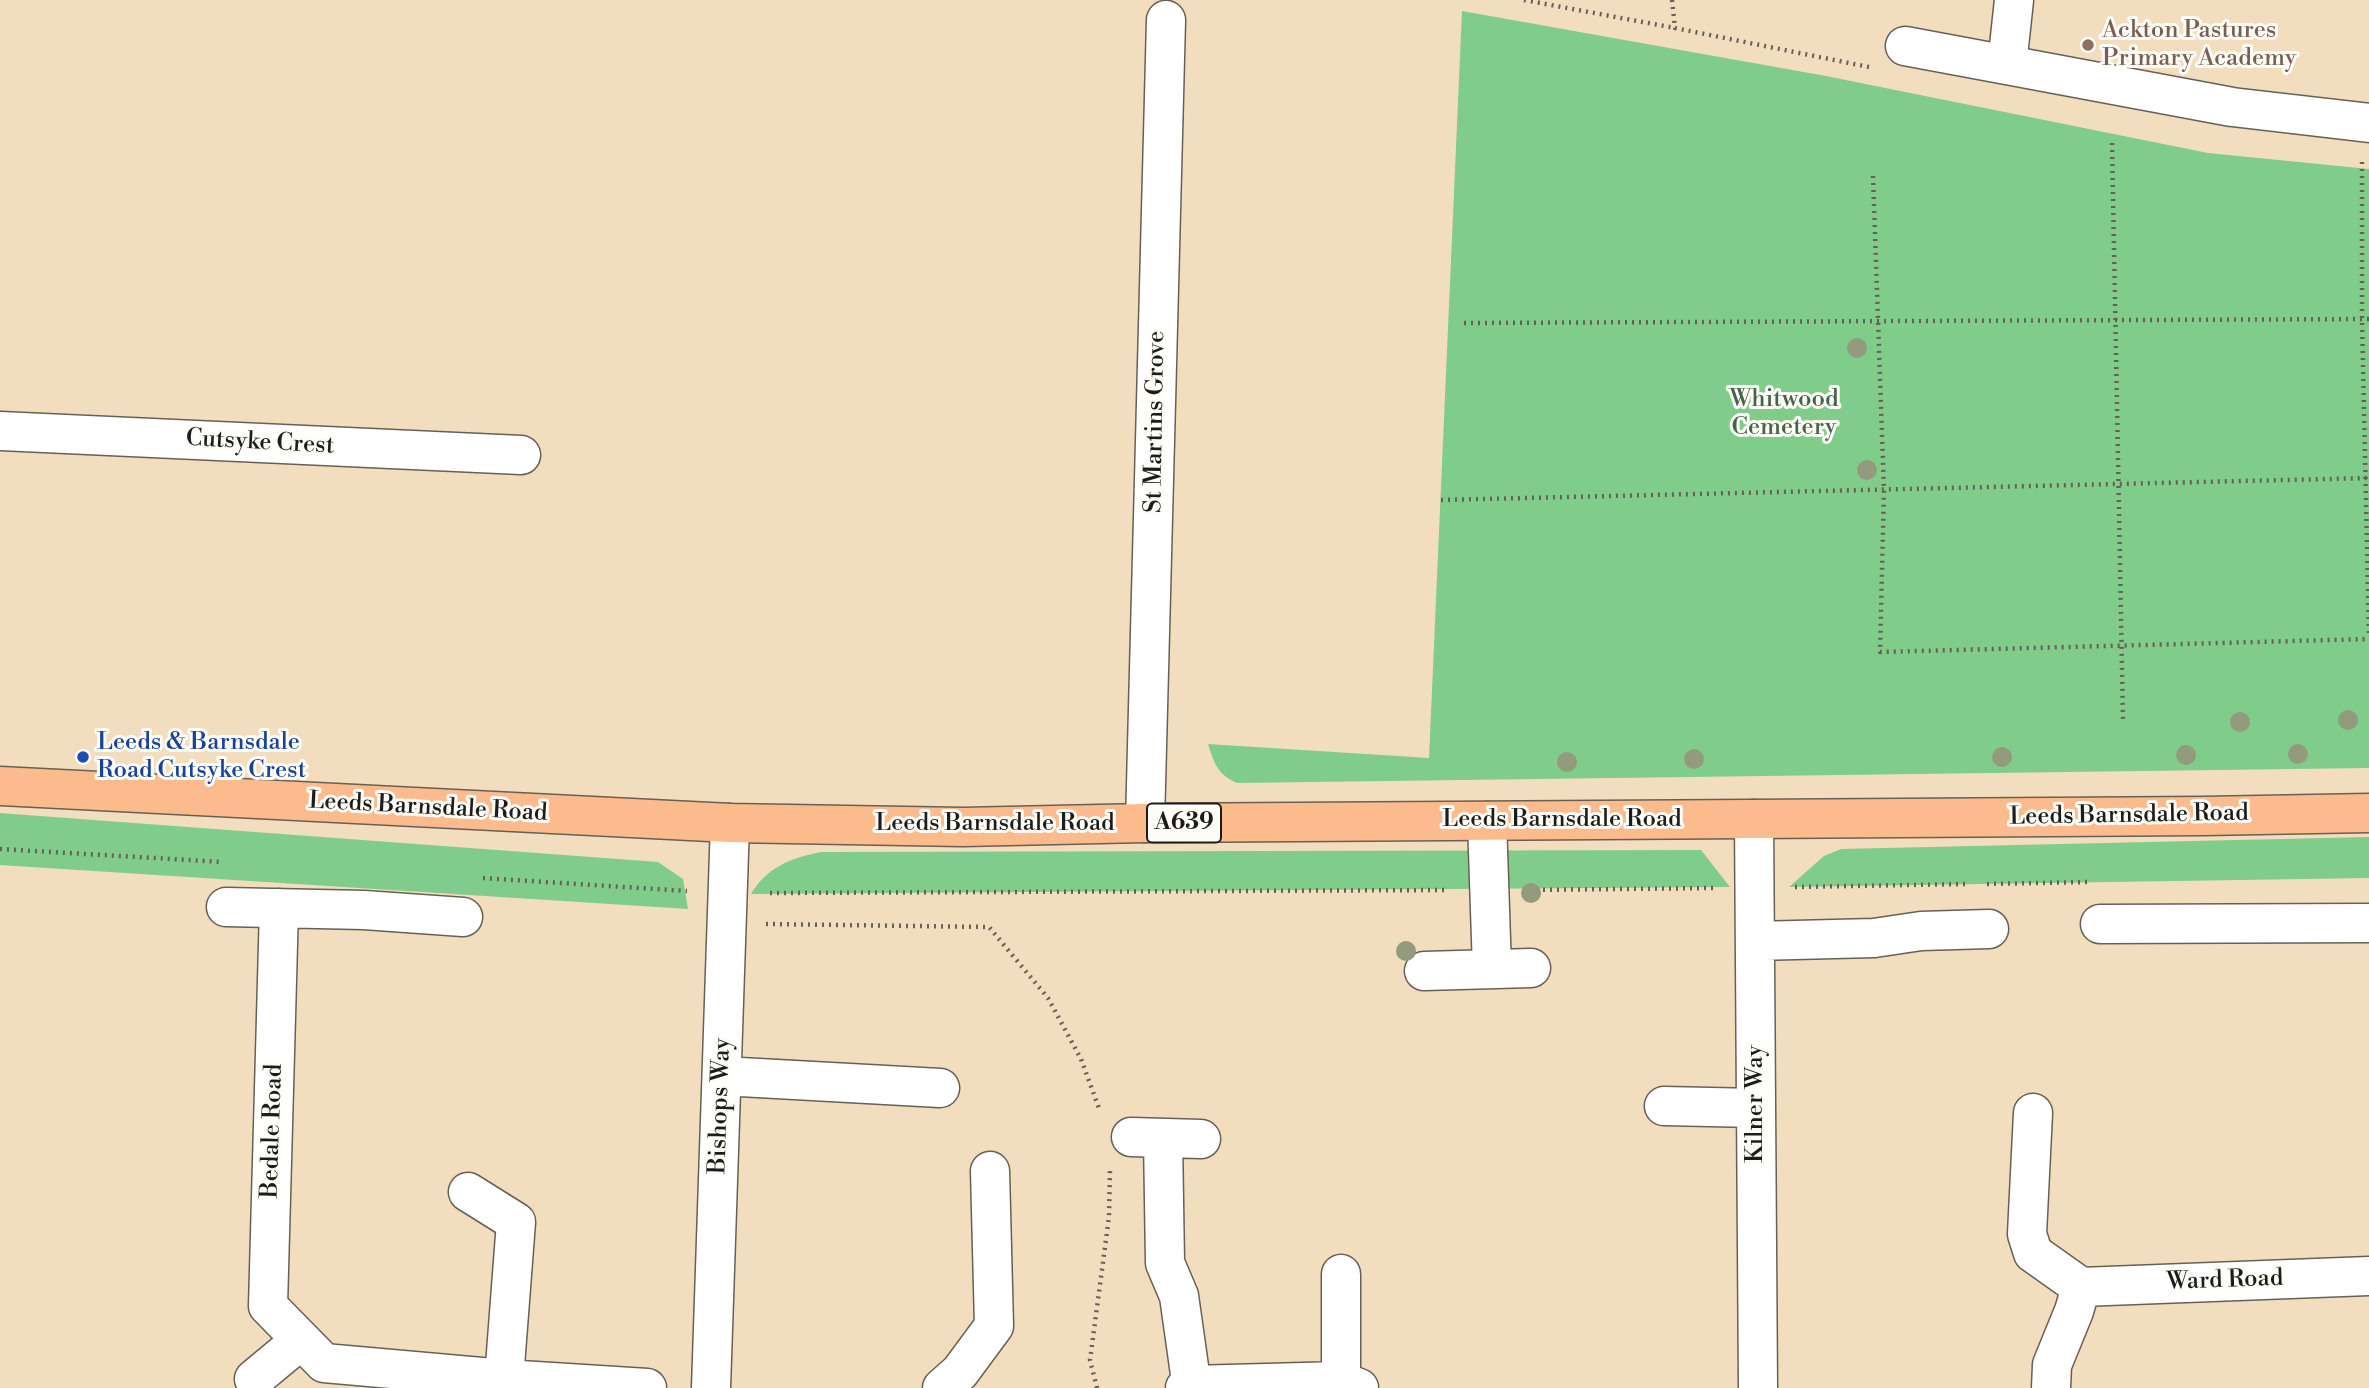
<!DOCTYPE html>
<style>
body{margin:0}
canvas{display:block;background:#f3ddbf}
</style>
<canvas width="2369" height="1388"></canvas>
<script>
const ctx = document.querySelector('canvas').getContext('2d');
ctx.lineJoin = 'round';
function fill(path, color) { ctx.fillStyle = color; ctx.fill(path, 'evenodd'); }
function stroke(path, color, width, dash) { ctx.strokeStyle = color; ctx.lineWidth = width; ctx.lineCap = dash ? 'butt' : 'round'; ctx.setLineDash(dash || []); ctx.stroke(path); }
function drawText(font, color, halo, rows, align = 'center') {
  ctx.font = font + ' "Libre Bodoni",serif'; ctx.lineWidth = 6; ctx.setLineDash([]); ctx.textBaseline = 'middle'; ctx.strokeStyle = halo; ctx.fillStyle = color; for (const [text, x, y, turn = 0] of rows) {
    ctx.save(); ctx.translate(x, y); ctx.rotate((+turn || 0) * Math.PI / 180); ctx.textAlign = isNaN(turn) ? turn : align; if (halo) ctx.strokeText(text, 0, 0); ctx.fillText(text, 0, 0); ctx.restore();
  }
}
fill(new Path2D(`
 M1462,11L1826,76L2208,153L2369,169V768L1237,783C1218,775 1214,763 1208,744L1429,758Z
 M0,813L658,862L683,879L688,909L0,865Z
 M2369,837V878L1789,887L1824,856L1841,849Z
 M1701,850L1730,887L751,894C767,867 791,858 821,852Z`), '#80cd8b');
const minor = new Path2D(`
 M2014,0L2007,65L2232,107L2369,123
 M1905,46L2007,65
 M0,431L521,455
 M1754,819L1758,1388
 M1487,821L1492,969
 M1145,823L1166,20
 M226,907L364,910L463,917
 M279,908L268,1306L324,1363L504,1379L647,1388
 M2100,924L2369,923
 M1755,941L1874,938L1921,931L1989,929
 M1424,971L1531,968
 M722,1076L940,1088
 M1664,1106L1756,1108
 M2033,1113L2027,1234L2033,1253L2081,1287L2074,1311L2052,1365L2051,1388
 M1131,1137L1201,1139
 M1163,1138L1165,1263L1179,1296L1192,1388
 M468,1192L516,1222L504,1379
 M2081,1287L2369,1276
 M254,1379L301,1340
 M1341,1381V1274
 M711,1388L730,823
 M942,1388L960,1372L994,1326L990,1171
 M1185,1388L1191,1385L1341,1381L1359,1388`);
const major = new Path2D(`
 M0,786L730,823L963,827L1145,823L2204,816L2369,813`);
stroke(minor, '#676055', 41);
stroke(major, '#676055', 41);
stroke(new Path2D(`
 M1524,0L1675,28
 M1672,0L1675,28L1869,67
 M2112,143L2123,720
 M2362,162V319L2369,637
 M1873,176L1884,491L1880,652L2369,639
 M1464,323L2369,319
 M1441,500L2369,478
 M0,849L223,862
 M483,878L687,891
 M1987,884L2087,882
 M1795,887L1965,884
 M1529,890L1713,888
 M770,893L1447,890
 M766,924L989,927L1048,998L1081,1059L1100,1111
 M1097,1388L1090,1360L1109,1217L1110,1170`), '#676055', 4.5, [2, 5]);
stroke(minor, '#fff', 38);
stroke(major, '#fbbb8d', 38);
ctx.fillStyle = '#939a7e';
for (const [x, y] of [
 [1857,348],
 [1867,470],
 [2348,720],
 [2240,722],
 [2298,754],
 [2186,755],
 [2002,757],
 [1694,759],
 [1567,762],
 [1531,893],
 [1406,951]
]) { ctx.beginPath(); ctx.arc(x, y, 10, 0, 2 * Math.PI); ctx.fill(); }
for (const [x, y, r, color] of [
 [2088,45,7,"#8d6e63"],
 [83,757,7,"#1a4fb4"]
]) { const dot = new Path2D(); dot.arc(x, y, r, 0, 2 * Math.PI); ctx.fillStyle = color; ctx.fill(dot); stroke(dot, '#fdfcf7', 2.5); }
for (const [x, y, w] of [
 [1184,823,74]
]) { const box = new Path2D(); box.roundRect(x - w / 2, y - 19.5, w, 39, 5); ctx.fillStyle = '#fdfcf7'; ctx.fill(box); stroke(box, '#1c1c1c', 2); }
drawText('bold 23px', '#1c1c1c', null, [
 ["A639",1184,823]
]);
drawText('24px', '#785e54', '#fdfcf7', [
 ["Ackton Pastures",2102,31],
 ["Primary Academy",2102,59]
], 'left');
drawText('24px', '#446348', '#fdfcf7', [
 ["Whitwood",1784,400],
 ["Cemetery",1784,428]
]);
drawText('24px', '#1c1c1c', '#fdfcf7', [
 ["St Martins Grove",1156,422,-89],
 ["Cutsyke Crest",260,443,3],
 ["Leeds Barnsdale Road",428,808,3],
 ["Leeds Barnsdale Road",2129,816,-1],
 ["Leeds Barnsdale Road",1562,820],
 ["Leeds Barnsdale Road",995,824],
 ["Kilner Way",1756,1104,-90],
 ["Bishops Way",721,1106,-88],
 ["Bedale Road",273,1131,-88],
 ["Ward Road",2225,1281,-2]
]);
drawText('24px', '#164399', '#fdfcf7', [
 ["Leeds & Barnsdale",97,743],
 ["Road Cutsyke Crest",97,771]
], 'left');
</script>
